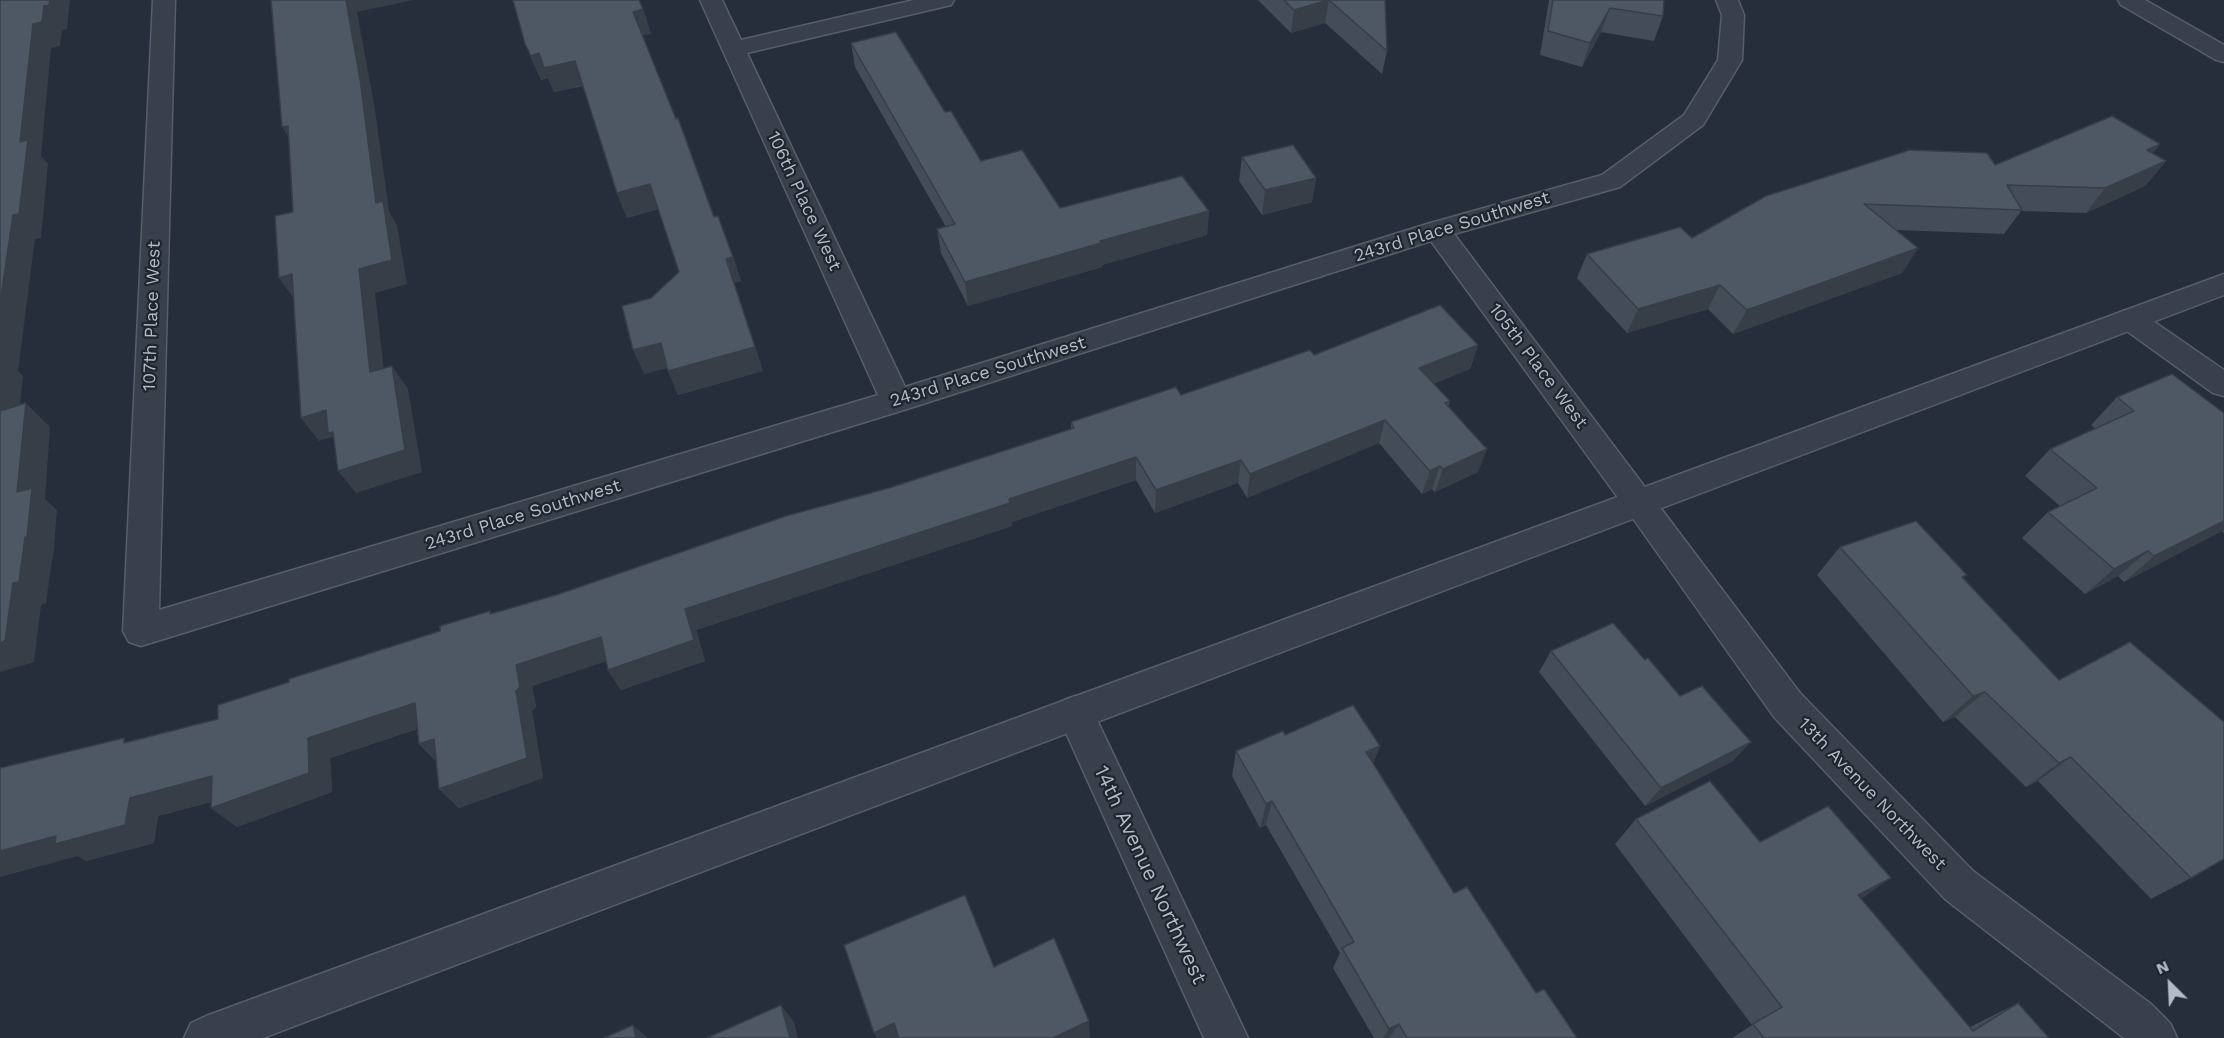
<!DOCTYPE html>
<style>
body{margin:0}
#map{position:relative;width:2224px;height:1038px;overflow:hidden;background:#252e3a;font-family:"Work Sans",sans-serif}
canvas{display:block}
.north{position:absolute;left:2140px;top:954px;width:60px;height:60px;-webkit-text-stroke:4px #1e252f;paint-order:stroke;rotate:336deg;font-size:16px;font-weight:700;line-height:24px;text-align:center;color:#b4bbc6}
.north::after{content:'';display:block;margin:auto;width:21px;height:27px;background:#b4bbc6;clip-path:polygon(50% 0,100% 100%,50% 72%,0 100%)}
</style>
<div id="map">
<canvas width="2224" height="1038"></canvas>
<div class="north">N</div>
</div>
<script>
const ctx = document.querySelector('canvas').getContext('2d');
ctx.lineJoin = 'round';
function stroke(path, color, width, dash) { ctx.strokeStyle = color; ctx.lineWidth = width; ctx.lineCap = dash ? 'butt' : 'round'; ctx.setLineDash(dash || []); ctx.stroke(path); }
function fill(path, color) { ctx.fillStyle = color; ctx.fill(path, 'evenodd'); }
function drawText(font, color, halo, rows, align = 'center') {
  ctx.font = font + ' "Work Sans",sans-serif'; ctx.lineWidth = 4.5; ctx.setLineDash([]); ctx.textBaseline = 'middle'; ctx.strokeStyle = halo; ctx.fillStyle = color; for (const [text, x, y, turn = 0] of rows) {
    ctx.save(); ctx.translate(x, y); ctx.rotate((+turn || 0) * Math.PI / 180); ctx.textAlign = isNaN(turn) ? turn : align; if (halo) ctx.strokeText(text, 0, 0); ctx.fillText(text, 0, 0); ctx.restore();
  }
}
const minor = new Path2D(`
 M153,0H175L159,610L878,395L700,0H722L741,40L914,0H954L951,5L747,53L905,387L1427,224L1602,175L1684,115L1718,60L1722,15L1716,0H1738L1744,15L1742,60L1703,125L1620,187L1454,234L1800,693L1973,871L2151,1004L2170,1023L2177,1038H2124L1945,899L1774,717L1627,510L1431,241L907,409L141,646L129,642L123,631Z
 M2130,309L2140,312L2224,370V396L2213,393L2120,326L2116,319L2120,312Z
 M1075,696L1088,701L1248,1038H1204L1057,713L1062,701Z`);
const tertiary = new Path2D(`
 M2118,0H2145L2224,45V62L2216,60L2121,5Z
 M2224,274V295L263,1038H184L191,1023L206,1016Z`);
stroke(minor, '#575e68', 3);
stroke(tertiary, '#575e68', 3);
fill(minor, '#39404b');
fill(tertiary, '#39404b');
fill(new Path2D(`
 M1258,0H1385L1387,51L1382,74L1325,23L1291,33Z
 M1549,0H1664L1663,16L1654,41L1601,32L1582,67L1540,55Z
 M643,9L651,34L642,35L714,217L733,257L741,281L734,283L763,371L678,395L667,368L644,374L651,298L679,272L658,209L627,218L617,193L583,86L554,92L548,78L541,80L525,44Z
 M851,43L945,112L981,161L1060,208L1209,211L1207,235L1102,265V267L968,306L941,253L937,229L946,227L855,67Z
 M2160,144L2153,153L2166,161L2145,186L2086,213L2021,211L2004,234L1896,230L1918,248L1902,273L1733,334L1708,309L1627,333L1577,278L1587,254L1692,238L1995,165Z
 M1242,157L1316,178L1312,202L1262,215L1239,181Z
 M1478,345L1470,369L1433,384L1450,401L1448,407L1478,472L1435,492L1432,489L1422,494L1379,443L1247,498L1238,483L1155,513L1136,480L1012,522V526L696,630L705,661L621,690L608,670L606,661L532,686L536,707L532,711L543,778L459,808L439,789L437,762L419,744L417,729L330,758L332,792L237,827L211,808V802L158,816L154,843L86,861L78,856L130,741L218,719L289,682L492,614L556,595L1071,429V422L1181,395L1314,355Z
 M2117,397L2224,413V533L2222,531L2124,582L2118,576L2085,594L2022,538L2048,512L2060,506L2025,476L2050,449L2095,429L2091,425Z
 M1840,547L1963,579L2191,878L2151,899L2038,781L2026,787L1955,717L1943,722L1817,575Z
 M1551,651L1733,761L1645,806L1539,672Z
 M1285,735L1380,746L1373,764L1454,893L1536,993L1577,1038H1374L1333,968L1340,953L1266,825L1260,828L1232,776L1236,751Z
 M1636,819L1760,842L1861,899L1970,1027L2018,1003L2049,1038H1732L1752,1025L1615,844Z`), '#434c57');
fill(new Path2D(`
 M50,0H70L67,29L62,30L60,46L51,48L41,156L48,164L41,238L35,239L18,371L23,376L17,436L0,421V304L33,24L44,6Z
 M346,0H414L357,12L374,103L389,211L397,225L407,284L375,293L387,395L370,372L359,269L376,203Z
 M1329,0L1325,23L1291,33L1294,10Z
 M1610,8L1601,32L1582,67L1590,43Z
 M643,9L651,34L641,36L633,12Z
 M539,53L575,61L584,85L554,92L548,78L541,80L531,56Z
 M288,126L297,151L282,127Z
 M2160,144L2140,169L2147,150Z
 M2166,161L2145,186L2086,213L2105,188Z
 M1316,178L1312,202L1262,215L1265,190Z
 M650,184L659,209L627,218L617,193Z
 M1209,211L1207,235L1102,265V267L968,306L965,282L1100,241Z
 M1918,248L1902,273L1733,334L1747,310Z
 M733,257L741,281L734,283L726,259Z
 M292,274L296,302L279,278Z
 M1720,285L1708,309L1627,333L1638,309Z
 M661,343L670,367L644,374L633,350Z
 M1478,345L1470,369L1412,392L1419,368Z
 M755,347L763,371L678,395L668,371Z
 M392,366L408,389L422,472L356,493L338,471Z
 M26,403L50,427L45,499L57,510L53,559L52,560L46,603L41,605L34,662L0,672V643L17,492Z
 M326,410L346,456L332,437L319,441L301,418Z
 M1385,420L1379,443L1247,498L1250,474Z
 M1487,449L1478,472L1435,492L1443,469Z
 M1136,457V480L1012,522V526L696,630L705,661L621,690L608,670L685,609Z
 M1241,460L1238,483L1155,513L1156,490Z
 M1440,466L1432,489L1422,494L1430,471Z
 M2224,521V530L2222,531L2124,582L2154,556Z
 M2148,551L2118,576L2085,594L2114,569Z
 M601,637L615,658L532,686L536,707L532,711L543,778L459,808L439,789L516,691V665Z
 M1985,692L1955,717L1943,722L1973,696Z
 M415,703L434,723L330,758L332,792L237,827L211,808L308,738Z
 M434,739L438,764L419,744Z
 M1751,742L1733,761L1645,806L1661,788Z
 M1380,746L1370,771L1366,752Z
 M2071,757L2038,781L2026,787L2059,763Z
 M212,776L237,795L158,816L154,843L86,861L78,856L0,877V851L130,798Z
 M1272,801L1266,825L1260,828L1266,804Z
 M1891,878L1858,901V895Z
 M781,1005L794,1022L798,1038H790Z
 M1089,1021L1090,1038H1053Z
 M894,1023L902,1038H877L874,1033Z
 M1399,1024L1389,1038H1383L1389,1029Z
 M633,1025L648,1038H636Z`), '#373e47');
const building = new Path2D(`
 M0,0H50L49,5L44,6L42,22L33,24L20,142L28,140L19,214L13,215L0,304Z
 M271,0H346L360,79L376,203L383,201L392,260L359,269L370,372L392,366L405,450L338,471L333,432L328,433L326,410L301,418L292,274L279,278L275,216L293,212L288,126L282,127Z
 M513,0H639L643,9L633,12L676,119L678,118L714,217L718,216L733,257L726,259L755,347L668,371L661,343L633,350L622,306L651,298L679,272L650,184L617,193L575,61L544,68L539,53L531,56L525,44Z
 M1284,0H1328L1294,10Z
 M1329,0H1385L1387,51Z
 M1553,0H1664L1663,16L1610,8L1590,43L1548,31Z
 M896,32L945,112L951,111L981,161L1022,150L1060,208L1182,176L1209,211L1100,241L1101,243L965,282L937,229L955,224L851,43Z
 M2112,116L2160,144L2147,150L2166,161L2105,188L2007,185L2022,210L1864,204L1918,248L1747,310L1720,285L1638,309L1587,254L1680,227L1692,238L1766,196L1910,150L1987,153L1995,165Z
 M1293,145L1316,178L1265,190L1242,157Z
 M1440,305L1478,345L1419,368L1450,401L1445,403L1487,449L1443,469L1440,466L1430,471L1385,420L1250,474L1241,460L1156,490L1136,457L1009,499L1010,503L685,609L694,640L608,670L601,637L516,665L520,687L516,691L527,758L439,789L434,739L419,744L415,703L308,738L309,773L211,808L212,776L130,798L125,825L55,844L56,836L0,851V768L124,738V743L218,719V705L289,682V679L440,631V626L490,611V614L556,595L786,516L889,488L1074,428L1071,422L1176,387L1181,395L1310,350L1314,355Z
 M2172,374L2224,413V521L2154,556L2148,551L2114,569L2048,512L2097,488L2050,449L2134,411L2117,397Z
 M26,403L17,492L32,488L27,537H25L19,582L13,583L5,641L0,643V411Z
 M1916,521L1967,575L1962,577L2059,680L2130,642L2224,722V859L2191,878L2071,757L2059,763L1985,692L1973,696L1840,547Z
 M1613,623L1645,660L1648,658L1680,696L1702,686L1751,742L1661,788L1551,651Z
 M1353,705L1380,746L1366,752L1454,893L1467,887L1536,993L1544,989L1577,1038H1407L1399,1024L1389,1029L1342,948L1354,942L1272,801L1266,804L1236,751L1283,731L1285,735Z
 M1710,781L1760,842L1828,806L1891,878L1858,895L1973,1031L2018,1003L2049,1038H1764L1753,1024L1782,1007L1636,819Z
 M965,895L994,967L1054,938L1089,1021L1053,1038H899L894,1023L874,1033L844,945Z
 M781,1005L790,1038H707Z
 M633,1025L636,1038H604Z`);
fill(building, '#4e5865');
stroke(building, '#373e47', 1.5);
drawText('18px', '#b4bbc6', '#1e252f', [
 ["106th Place West",804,201,65],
 ["243rd Place Southwest",1452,227,-17],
 ["107th Place West",152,316,-88],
 ["105th Place West",1538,366,53],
 ["243rd Place Southwest",988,372,-17],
 ["243rd Place Southwest",523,515,-17],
 ["13th Avenue Northwest",1872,794,46]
]);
drawText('21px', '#b4bbc6', '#1e252f', [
 ["14th Avenue Northwest",1150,875,65]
]);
</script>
